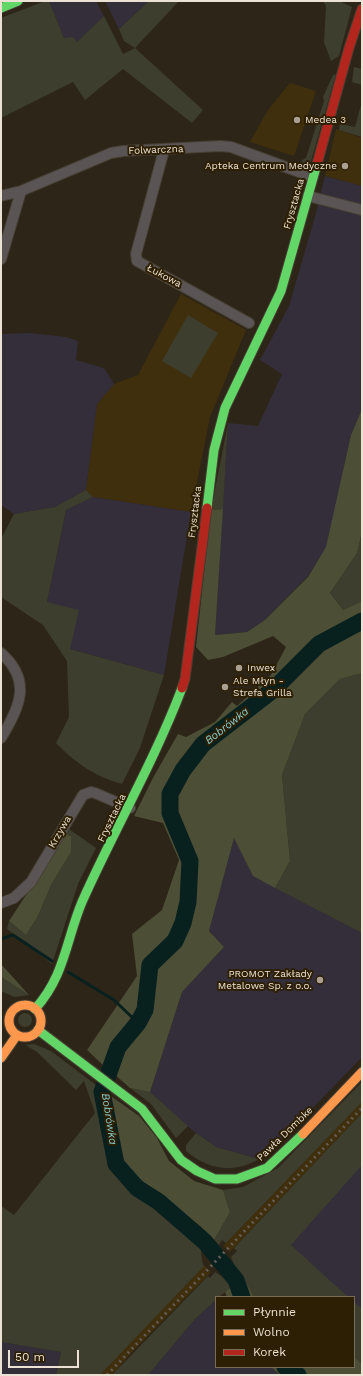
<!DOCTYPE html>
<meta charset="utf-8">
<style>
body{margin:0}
#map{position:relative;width:363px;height:1376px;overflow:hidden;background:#2d2517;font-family:"Work Sans",sans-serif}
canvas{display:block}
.frame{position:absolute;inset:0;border:2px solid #ece2d3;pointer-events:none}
.legend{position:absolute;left:215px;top:1296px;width:140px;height:72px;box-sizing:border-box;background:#2d1f04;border:1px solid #796d57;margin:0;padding:5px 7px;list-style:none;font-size:12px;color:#ece2d3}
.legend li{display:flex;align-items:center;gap:8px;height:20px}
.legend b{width:20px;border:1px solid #796d57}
.scale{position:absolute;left:8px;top:1350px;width:71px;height:18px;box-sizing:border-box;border:2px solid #ece2d3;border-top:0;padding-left:5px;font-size:12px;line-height:14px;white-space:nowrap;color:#ece2d3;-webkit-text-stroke:3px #2d1f04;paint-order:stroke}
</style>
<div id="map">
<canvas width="363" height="1376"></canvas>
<div class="frame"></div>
<ul class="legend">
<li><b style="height:5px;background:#63d668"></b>Płynnie</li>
<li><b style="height:5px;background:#ff974d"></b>Wolno</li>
<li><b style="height:5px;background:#b3261e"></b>Korek</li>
</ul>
<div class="scale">50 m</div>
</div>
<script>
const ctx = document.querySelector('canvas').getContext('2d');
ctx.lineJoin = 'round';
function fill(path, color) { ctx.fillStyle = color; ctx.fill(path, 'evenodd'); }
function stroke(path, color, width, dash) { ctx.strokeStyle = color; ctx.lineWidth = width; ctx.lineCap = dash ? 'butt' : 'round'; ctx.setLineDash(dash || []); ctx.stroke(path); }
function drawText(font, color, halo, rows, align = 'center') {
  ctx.font = font + ' "Work Sans",sans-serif'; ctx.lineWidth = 4; ctx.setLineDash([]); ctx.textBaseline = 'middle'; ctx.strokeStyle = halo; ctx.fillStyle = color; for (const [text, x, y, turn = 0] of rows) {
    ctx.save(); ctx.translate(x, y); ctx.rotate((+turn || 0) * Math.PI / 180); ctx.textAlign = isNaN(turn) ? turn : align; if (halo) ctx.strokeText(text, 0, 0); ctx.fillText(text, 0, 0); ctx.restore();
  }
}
fill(new Path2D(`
 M290,83L316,91L294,156L250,142L268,110Z
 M336,129L362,138V186L325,176Z
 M181,294L246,330L210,417L191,512L93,497L86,490L97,404L114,384L138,375Z
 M362,1102V1113L230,1252L223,1246Z
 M204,1265L211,1272L133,1351L112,1375H100Z`), '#3f2f0d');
fill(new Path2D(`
 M49,1H96L104,16L77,42L64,38Z
 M105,1H149L119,29Z
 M325,176L362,186V206L320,195Z
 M319,203L362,214V409L351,435L327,547L308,576L265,620L247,632L215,635L228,423L258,426L282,374L260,360L289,306Z
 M30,333L66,337L78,341L76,360L104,368L114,384L97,404L86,490L55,507L14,514L1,505V338L2,334Z
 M93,497L191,512L164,675L70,649L47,602L66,510Z
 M234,837L253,876L362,933V1057L276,1146L259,1159L216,1147L192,1130L150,1092L182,992L224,947L209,931Z
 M362,1143V1364L354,1357V1297H281L241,1264Z
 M216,1300V1367H271L280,1375H148L196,1318Z
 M1,1342L61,1352L56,1375H1Z`), '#342e3a');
fill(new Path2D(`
 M45,1H49L64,38L73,37L77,42L104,16L123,54L135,48L124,41L119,29L149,1H179L135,48L203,110L192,123L123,69L85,100L73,82L1,118V18Z
 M323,1H339L352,7L339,56L331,61L324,42L326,6Z
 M354,67L362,69V85L352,82Z
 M336,74L309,168L301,166L302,160L306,158L324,101L323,97L333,75Z
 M362,101V137L339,130L340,124L355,127Z
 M188,315L218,333L191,378L162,361Z
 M228,423L223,509L211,510Z
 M86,490L93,497L66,510L47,602L79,610L70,649L164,675L140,748L122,784C94,776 77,764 56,743L69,717L67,661L43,625L1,597V539L14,514L55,507Z
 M362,532V601L343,610L330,593L357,553Z
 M362,673V933L275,888L290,861L282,775L305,714L340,679Z
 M69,829L96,848L78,884L52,964L7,929L9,921L26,935L38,916L51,885L71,852V836L66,834Z
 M1,977L29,995L14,997L1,991Z
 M18 1020a7 7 0 1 1 14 0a7 7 0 1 1-14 0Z
 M34,1044L51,1051L96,1085L110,1165L125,1184L156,1205L199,1241C203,1249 200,1260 204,1266L100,1375H56L61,1352L1,1342V1206L14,1215L95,1113L84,1081L76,1090L37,1052L25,1045Z
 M362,1082V1102L226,1243L222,1240L219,1245L214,1240L230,1212L223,1190L243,1187L278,1168Z
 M130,1088L150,1092L188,1126L176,1138L151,1104Z
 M362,1113V1165L291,1245L348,1297H254L243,1278L219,1297H216V1300L196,1318L148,1375H112L208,1276L210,1278L215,1272L226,1279L236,1269L231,1257L237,1251L234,1248Z
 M196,1133L216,1147L259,1159C233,1174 209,1170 186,1151V1145Z
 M354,1302L362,1309V1364L354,1357Z`), '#3d3e2e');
fill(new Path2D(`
 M362,409V532L357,553L330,593L343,610L362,601V616L317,639L297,655L269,686L197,739L182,762L168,794L166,816L185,866L184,905L170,941L146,958L148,971L140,1005L116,1039L104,1066L87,1050L137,976L132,934L162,910L179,860L163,823L134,816L154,776L178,734L186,737L215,722L232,702L237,706L271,675L286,647L273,636L223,657L208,660L196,647L211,510L223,509L215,635L247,632L265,620L308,577L326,547L351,435Z
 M362,627V673L340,679L305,714L282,775L290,861L275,888L253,876L234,838L209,931L224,947L182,992L150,1092L130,1088L113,1073L126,1048L149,1012L156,969L187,930L193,893L196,855L178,819L174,795L191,766L209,745L262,707L323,646Z
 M66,834L71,836V852L51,885L38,916L26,935L9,921Z
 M1,964L29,995L1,977Z
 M108,1094L139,1116L157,1138L169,1161L194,1181L223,1190L230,1212L214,1240L200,1226L160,1196L126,1167L117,1141Z
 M243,1277L254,1297H227L225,1292Z
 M354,1357L362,1364V1375H280L271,1367H354Z`), '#4c4f36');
stroke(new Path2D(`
 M1,939L13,935L52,961
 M68,972L114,1000L138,1023`), '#08201e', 3);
stroke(new Path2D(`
 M242,1297L236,1280L205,1242L159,1202L137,1188L116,1164L102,1092L118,1047L138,1023L145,1010L150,965L175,941L183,923L188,902L190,861L170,813V794L183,770L203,744L273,690L319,644L362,621
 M285,1367L298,1375`), '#08201e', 17);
const street = new Path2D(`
 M164,150L136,254L137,261L249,323
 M1,196L21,191L111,153L123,151L220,146L231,147L313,177
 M308,196L362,210
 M1,259L21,191
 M1,653C33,681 19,709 1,738
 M1,903L14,898L31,882L83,795L91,792L95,793L130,808`);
const fast = new Path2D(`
 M1,8L18,1
 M207,508L214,450L225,408L281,291L317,164
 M35,1009C65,976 66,940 82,902C114,830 154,762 182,688
 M38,1030L142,1109L181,1160L197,1171L215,1179H237L267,1168L303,1134`);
const slow = new Path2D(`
 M9 1021a16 16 0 1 1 32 0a16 16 0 1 1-32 0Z
 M1,1058L17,1035
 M303,1134L362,1072`);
const jam = new Path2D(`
 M317,164L349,48L362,9
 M182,688L185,679L207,508`);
stroke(street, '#463f33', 12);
stroke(fast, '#463f33', 11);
stroke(slow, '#463f33', 11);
stroke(jam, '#463f33', 11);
stroke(street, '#5a5554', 10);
stroke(fast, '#63d668', 9);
stroke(slow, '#ff974d', 9);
stroke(jam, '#b3261e', 9);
stroke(new Path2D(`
 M107,1375L362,1108`), '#635c57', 3, [2, 4]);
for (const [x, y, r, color] of [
 [297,120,4,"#a9a091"],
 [345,166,4,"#a9a091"],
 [239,668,4,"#a9a091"],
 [225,687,4,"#a9a091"],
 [320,980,4,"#a9a091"]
]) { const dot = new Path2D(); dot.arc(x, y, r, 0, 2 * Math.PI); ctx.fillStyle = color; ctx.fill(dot); stroke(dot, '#2d1f04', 1.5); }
drawText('10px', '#ece2d3', '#2d1f04', [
 ["Medea 3",305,120],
 ["Apteka Centrum Medyczne",337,166,"right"],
 ["Inwex",247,668],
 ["Ale Młyn -",233,681],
 ["Strefa Grilla",233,693],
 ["PROMOT Zakłady",312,974,"right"],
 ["Metalowe Sp. z o.o.",312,986,"right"]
], 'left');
drawText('10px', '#ece2d3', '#2d1f04', [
 ["Folwarczna",156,150,-2],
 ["Frysztacka",294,204,-74],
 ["Łukowa",164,276,28],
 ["Frysztacka",195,512,-83],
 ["Frysztacka",112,818,-64],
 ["Krzywa",60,832,-60],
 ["Pawła Dombke",285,1134,-44]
]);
drawText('italic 11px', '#86cdce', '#2d1f04', [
 ["Bobrówka",227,726,-38],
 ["Bobrówka",109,1119,81]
]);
</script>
